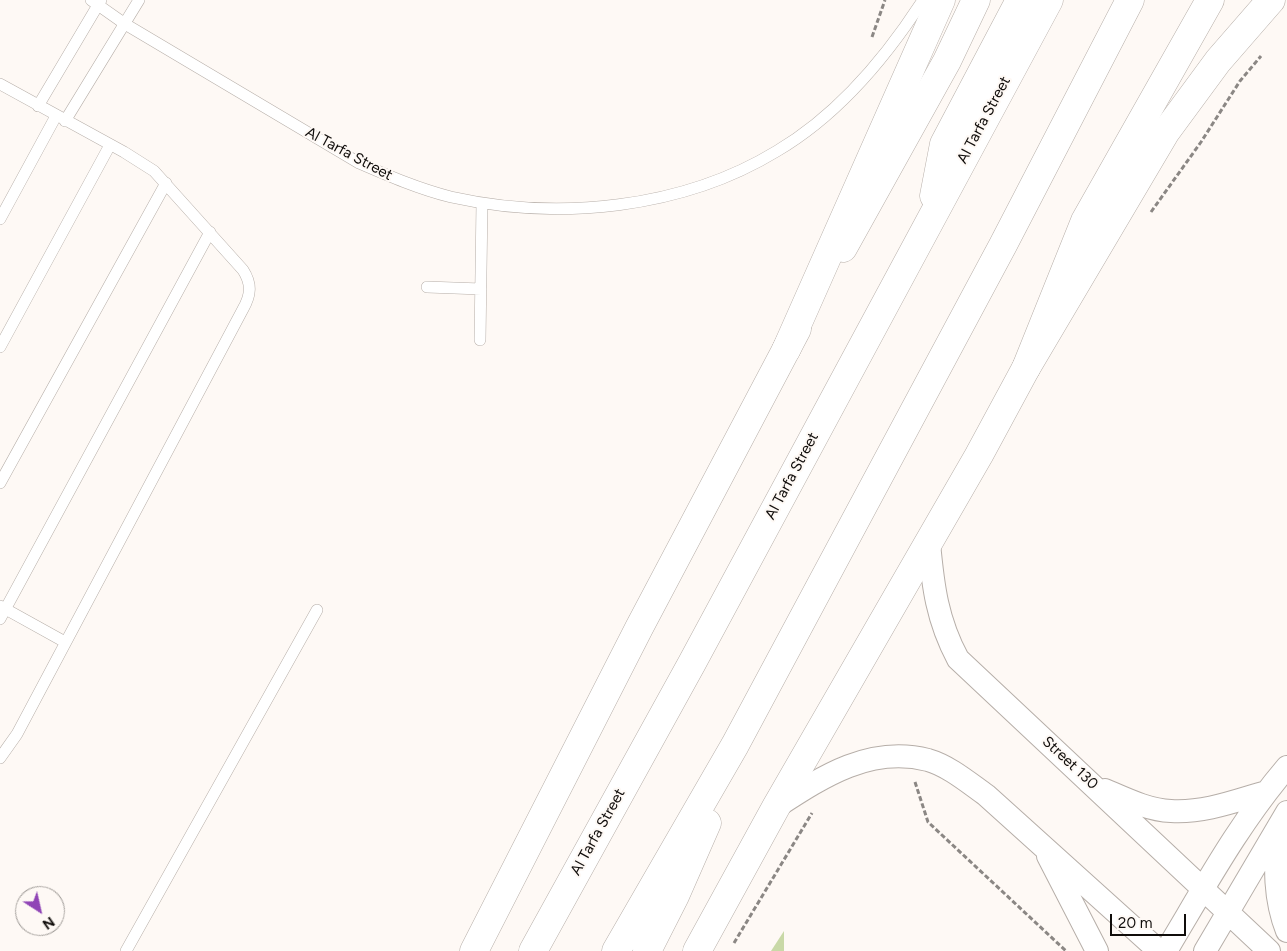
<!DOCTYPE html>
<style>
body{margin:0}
#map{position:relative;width:1287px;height:951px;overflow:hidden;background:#fef9f5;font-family:Figtree,sans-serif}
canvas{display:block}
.north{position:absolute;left:15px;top:886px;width:50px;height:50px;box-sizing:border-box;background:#fef9f5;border:1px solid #9f9b97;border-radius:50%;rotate:145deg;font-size:14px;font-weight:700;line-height:20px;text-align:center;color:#100d0b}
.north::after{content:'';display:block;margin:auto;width:18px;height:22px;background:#9045b6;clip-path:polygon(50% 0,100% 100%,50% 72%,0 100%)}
.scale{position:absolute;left:1110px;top:914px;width:76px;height:22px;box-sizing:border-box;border:2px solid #100d0b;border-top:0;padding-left:6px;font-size:15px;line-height:18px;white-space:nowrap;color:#100d0b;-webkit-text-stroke:4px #fef9f5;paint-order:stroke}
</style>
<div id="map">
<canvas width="1287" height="951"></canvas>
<div class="north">N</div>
<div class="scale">20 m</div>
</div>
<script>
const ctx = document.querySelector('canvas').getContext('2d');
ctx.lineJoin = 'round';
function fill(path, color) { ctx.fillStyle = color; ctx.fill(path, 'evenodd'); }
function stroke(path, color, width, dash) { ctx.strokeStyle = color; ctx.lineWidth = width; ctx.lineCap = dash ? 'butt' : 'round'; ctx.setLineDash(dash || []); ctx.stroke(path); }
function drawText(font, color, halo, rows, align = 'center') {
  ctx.font = font + ' Figtree,sans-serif'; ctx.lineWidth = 4; ctx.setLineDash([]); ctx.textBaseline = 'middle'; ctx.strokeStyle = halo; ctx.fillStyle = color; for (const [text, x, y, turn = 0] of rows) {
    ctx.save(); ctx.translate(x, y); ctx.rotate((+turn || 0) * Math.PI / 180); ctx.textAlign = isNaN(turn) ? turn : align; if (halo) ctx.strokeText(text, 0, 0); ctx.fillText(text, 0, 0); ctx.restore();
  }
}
fill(new Path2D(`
 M784,931V951H771Z`), '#c9d9a7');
const service = new Path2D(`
 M91,0L125,24L359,163C389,176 419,189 451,197C558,221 682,209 777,151C838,115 885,59 923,0
 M0,84L124,152L154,171L243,270C252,284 251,295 243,309L17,734L0,758
 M38,106L101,0
 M65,121L139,0
 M0,219L56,116
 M427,287L481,289
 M480,340L482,203
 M0,347L110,145
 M0,483L166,183
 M0,606L65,642
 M0,619L210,232
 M126,951L317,610`);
const minor = new Path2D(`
 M929,543C933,586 937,620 958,659L1269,951
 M1105,790C1126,799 1148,810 1171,811C1204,813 1235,801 1266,792
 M776,807C822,777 870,745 928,760C949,766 969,783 986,795L1159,951
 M1278,832C1275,867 1274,898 1287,931
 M1048,856L1097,951
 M1166,951C1204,888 1239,823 1287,767
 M1205,951L1287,812`);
const secondary = new Path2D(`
 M934,196L944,144L1020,0
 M843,248L947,61L976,0
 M474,951L639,628L797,329
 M533,951L692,663L1049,0
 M616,951L735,745L1003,245L1130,0
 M647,951L675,896L707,823
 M697,951L776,807L979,455L1026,368L1085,221L1210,0`);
const motorway = new Path2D(`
 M786,350L941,0
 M1026,368L1165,133L1218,61L1271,0`);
stroke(service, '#b6aea8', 12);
stroke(minor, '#b6aea8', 24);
stroke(secondary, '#b6aea8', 29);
stroke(motorway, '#b6aea8', 29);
stroke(new Path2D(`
 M872,37L885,0
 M1151,212L1201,142L1240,81L1261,56
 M915,782L928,822L1066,951
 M734,943L812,813`), '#8b8784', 3, [5, 2.5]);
stroke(service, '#fff', 11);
stroke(minor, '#fff', 22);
stroke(secondary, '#fff', 28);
stroke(motorway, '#fff', 28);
drawText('15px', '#100d0b', '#fef9f5', [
 ["Al Tarfa Street",984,120,-62],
 ["Al Tarfa Street",349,154,28],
 ["Al Tarfa Street",792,476,-62],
 ["Street 130",1070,763,43],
 ["Al Tarfa Street",598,832,-61]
]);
</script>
